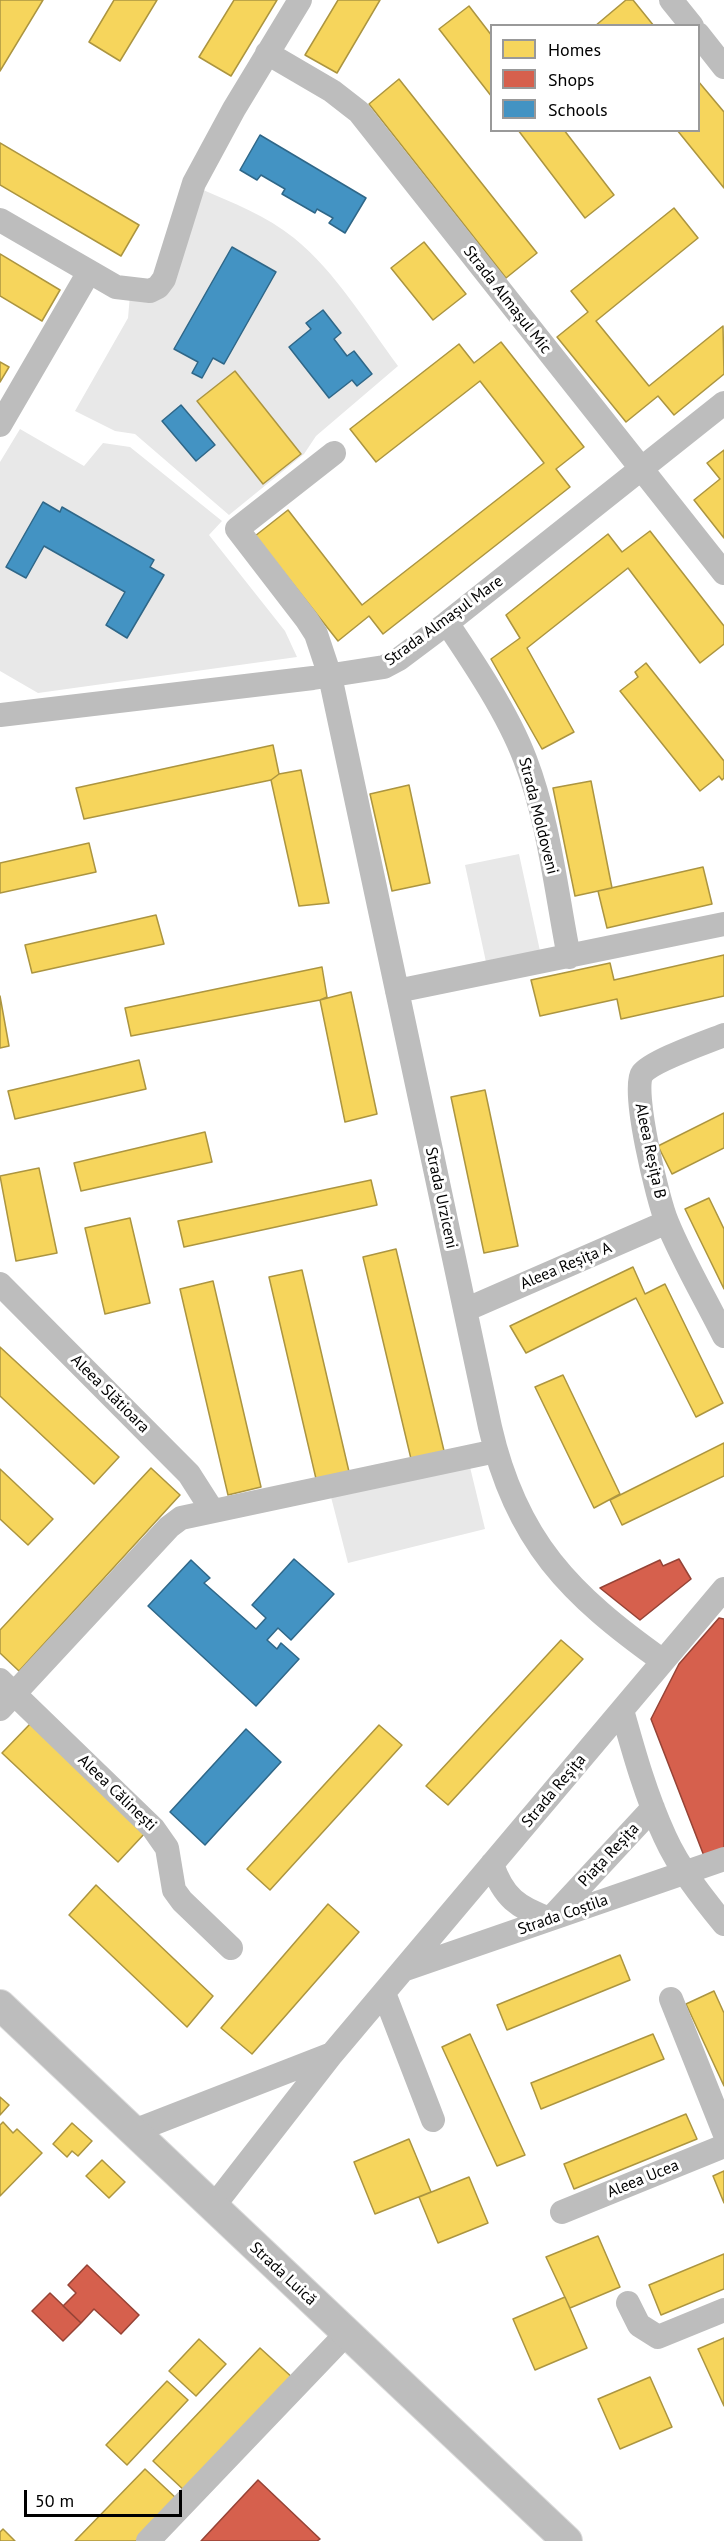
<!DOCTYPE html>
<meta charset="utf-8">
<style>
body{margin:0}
#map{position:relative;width:724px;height:2541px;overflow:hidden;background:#fff;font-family:"PT Sans",sans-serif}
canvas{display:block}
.legend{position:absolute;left:490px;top:24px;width:210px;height:108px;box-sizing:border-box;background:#fff;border:2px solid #999;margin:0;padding:8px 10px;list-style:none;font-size:18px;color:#000}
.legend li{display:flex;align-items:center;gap:12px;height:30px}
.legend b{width:30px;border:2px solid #999}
.scale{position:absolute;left:24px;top:2490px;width:158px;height:27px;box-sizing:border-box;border:3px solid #000;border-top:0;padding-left:8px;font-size:18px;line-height:21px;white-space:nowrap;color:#000;-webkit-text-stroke:4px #fff;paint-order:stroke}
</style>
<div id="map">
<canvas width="724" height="2541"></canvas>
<ul class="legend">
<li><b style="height:16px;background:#f6d55c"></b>Homes</li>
<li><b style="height:16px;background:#d6604d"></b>Shops</li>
<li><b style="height:16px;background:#4393c3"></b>Schools</li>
</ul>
<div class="scale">50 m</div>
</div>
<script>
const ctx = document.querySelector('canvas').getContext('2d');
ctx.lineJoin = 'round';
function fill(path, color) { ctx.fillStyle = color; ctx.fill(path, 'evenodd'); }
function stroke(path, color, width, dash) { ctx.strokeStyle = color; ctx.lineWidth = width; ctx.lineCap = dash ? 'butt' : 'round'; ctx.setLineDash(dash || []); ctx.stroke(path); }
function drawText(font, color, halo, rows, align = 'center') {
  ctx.font = font + ' "PT Sans",sans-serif'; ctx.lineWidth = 6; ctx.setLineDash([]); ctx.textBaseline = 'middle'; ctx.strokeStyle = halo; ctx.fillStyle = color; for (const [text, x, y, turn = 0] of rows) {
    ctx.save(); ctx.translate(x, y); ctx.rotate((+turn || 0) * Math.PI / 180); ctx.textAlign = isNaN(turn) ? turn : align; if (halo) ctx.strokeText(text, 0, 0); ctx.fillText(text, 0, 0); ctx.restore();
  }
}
fill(new Path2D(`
 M201,189C233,203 267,216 294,238C335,271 367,324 398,366L316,436L304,454L229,515L135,434L115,431L75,411L128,318L130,295L147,297Z
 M20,429L84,466L103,443L130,447L222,521L209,535L285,631L297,657L38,693L0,671V462Z
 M519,854L540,951L486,962L465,865Z
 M469,1463L485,1529L348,1563L331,1497Z`), '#e8e8e8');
const homes = new Path2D(`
 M0,0H43L0,71Z
 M114,0H157L120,61L89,42Z
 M234,0H277L231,76L199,57Z
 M338,0H380L337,73L305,55Z
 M626,0H633L654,26H595Z
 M469,6L492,36V97L439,29Z
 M399,79L537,253L506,278L369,104Z
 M698,81L724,112V188L677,130H698Z
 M518,130H564L614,195L585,218Z
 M0,143L139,225L121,256L0,185Z
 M674,208L698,238L596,321L649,386L723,326L724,374L674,415L658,396L626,422L557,337L588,312L571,291Z
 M424,242L466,294L433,320L391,268Z
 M0,254L60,290L42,321L0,296Z
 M501,342L584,447L556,469L570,487L383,634L369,616L338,641L255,536L288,510L362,605L544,463L480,381L376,462L350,429L459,344L474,363Z
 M0,362L9,367L0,382Z
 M235,371L301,454L263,484L197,401Z
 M724,450V538L694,500L720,479L707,463Z
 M650,531L724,626V644L700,663L628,568L527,648L574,732L542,749L491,659L520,638L506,615L608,534L622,552Z
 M646,663L724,761V778L722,780L719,776L700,791L620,691L638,677L635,672Z
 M273,745L279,774L271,780L84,819L76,788Z
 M301,770L329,903L299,906L271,780L279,774Z
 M591,781L612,888L575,896L553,788Z
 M409,785L430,883L392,891L370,794Z
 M89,843L96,872L0,893V863Z
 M703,867L712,904L607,928L598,891Z
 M156,915L164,944L32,973L25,945Z
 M724,955V996L621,1019L617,999L540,1016L531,980L610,963L614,980Z
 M322,967L327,997L320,1000L131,1036L125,1008Z
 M351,992L377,1114L345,1122L320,1000Z
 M0,996L9,1046L0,1048Z
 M139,1060L146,1089L15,1119L8,1091Z
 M485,1090L518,1246L484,1253L451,1097Z
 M724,1113V1148L672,1174L658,1146Z
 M205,1132L212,1162L81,1191L74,1163Z
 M39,1168L57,1253L16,1261L0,1176Z
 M371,1180L377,1205L184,1247L178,1221Z
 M709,1198L724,1229V1289L685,1209Z
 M130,1218L150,1303L105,1314L85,1228Z
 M396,1249L445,1455L412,1463L363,1257Z
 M633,1267L645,1294L665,1284L723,1403L696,1417L636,1298L526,1353L510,1326Z
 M302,1270L350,1476L317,1483L269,1277Z
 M213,1281L261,1487L228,1495L180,1289Z
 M0,1347L119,1457L94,1484L0,1396Z
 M563,1375L620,1494L594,1508L535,1387Z
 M724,1443V1476L622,1525L610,1500Z
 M151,1468L180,1495L19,1671L0,1653V1630Z
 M0,1469L53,1519L28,1545L0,1519Z
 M561,1640L583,1659L448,1805L426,1786Z
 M30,1724L146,1832L118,1862L2,1753Z
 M379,1725L402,1745L270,1890L247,1869Z
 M96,1885L213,1996L187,2027L69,1915Z
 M328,1904L359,1932L252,2054L221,2028Z
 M620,1955L630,1980L507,2030L497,2005Z
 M714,1991L724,2013V2086L686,2004Z
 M470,2034L525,2155L497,2166L442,2047Z
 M653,2034L664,2059L541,2109L531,2083Z
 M0,2097L9,2105L0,2115Z
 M686,2114L697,2139L574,2189L564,2164Z
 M3,2122L13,2133L17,2129L42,2153L0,2196V2125Z
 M72,2123L92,2141L78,2156L72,2151L67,2157L53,2144Z
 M409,2139L431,2192L375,2214L354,2162Z
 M102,2160L125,2182L109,2198L86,2176Z
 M724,2171V2203L713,2176Z
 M469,2177L488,2223L438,2243L419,2197Z
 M598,2236L620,2287L570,2308L546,2257Z
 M724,2254V2289L661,2315L649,2285Z
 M565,2297L587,2348L535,2370L513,2319Z
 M724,2338V2406L698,2349Z
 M199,2339L226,2364L196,2396L169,2371Z
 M260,2348L294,2379L187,2493L153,2461Z
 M650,2377L672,2427L620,2449L598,2399Z
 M167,2381L188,2400L127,2465L106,2445Z
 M145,2469L177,2499L136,2541H75Z
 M3,2529L15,2541H0V2532Z`);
fill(homes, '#f6d55c');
stroke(homes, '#ac9540', 1.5);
const shops = new Path2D(`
 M679,1559L691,1579L640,1620L600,1588L660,1560L663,1566Z
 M719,1618L724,1619V1848L704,1856L651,1719L679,1664Z
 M87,2265L139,2315L121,2334L94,2309L81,2323L63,2306L76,2293L68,2285Z
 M50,2293L81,2323L63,2341L32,2311Z
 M258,2480L320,2539L317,2541H201Z`);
fill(shops, '#d6604d');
stroke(shops, '#964336', 1.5);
const schools = new Path2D(`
 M260,135L366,198L345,233L329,223L333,218L317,209L315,213L282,194L285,189L261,175L257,180L240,170Z
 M232,247L276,272L224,364L213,358L202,378L192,373L198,362L174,349Z
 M323,310L341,333L334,339L347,356L354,351L372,374L357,386L352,380L329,398L289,347L311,329L306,323Z
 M181,405L215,445L196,461L162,421Z
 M43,502L60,512L62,507L154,560L150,567L164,575L127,638L106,625L125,592L44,546L26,578L6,567Z
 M294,1559L334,1594L291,1640L278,1628L267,1640L277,1649L281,1643L299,1659L256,1706L148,1606L191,1560L210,1578L204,1583L256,1629L266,1618L252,1605Z
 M246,1729L281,1762L205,1845L170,1812Z`);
fill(schools, '#4393c3');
stroke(schools, '#2f6788', 1.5);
const major = new Path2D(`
 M0,2005L567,2541`);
stroke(major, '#dbdbdb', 32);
stroke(new Path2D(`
 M671,0L692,26
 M698,34L724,67
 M267,53L332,91L359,112L724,573
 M0,220L116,287L150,291L158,287L164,279L194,183L234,109L300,0
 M0,425L89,272
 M334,453L237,529L307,620L316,634L330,676L490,1427C516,1541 570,1595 663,1661
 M447,623C474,663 508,714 525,759C549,821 556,891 569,957
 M0,715L313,678L384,667L399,659L447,623L724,403
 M397,991L724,924
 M724,1035C707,1042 651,1061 642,1074C631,1088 658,1202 667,1222C683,1261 705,1298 724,1336
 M0,1284L189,1474L212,1510
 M465,1310L667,1222
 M0,1680L153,1828L167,1848L174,1890L182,1901L231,1948
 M0,1709L169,1527L181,1518L496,1451
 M622,1710C634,1753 646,1796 665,1837C679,1868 702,1897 724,1924
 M492,1864C503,1897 518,1908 550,1919
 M552,1917L653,1808
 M403,1970L724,1859
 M384,1993L433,2120
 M671,1999L724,2132
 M134,2131L332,2054
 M213,2207L332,2054L724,1589
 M562,2212L724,2146
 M628,2303L639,2325L658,2337L724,2310
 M148,2541L346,2334`), '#bdbdbd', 24);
stroke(major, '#bdbdbd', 30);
drawText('16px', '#000', '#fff', [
 ["Strada Almașul Mic",507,300,52],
 ["Strada Almașul Mare",444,621,-36],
 ["Strada Moldoveni",538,816,76],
 ["Aleea Reșița B",650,1151,78],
 ["Strada Urziceni",441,1198,78],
 ["Aleea Reșița A",566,1266,-23],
 ["Aleea Slătioara",110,1394,45],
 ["Strada Reșița",554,1791,-50],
 ["Aleea Călinești",117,1793,44],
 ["Piața Reșița",609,1855,-47],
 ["Strada Coștila",563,1915,-19],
 ["Aleea Ucea",643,2179,-22],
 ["Strada Luică",283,2274,43]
]);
</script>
